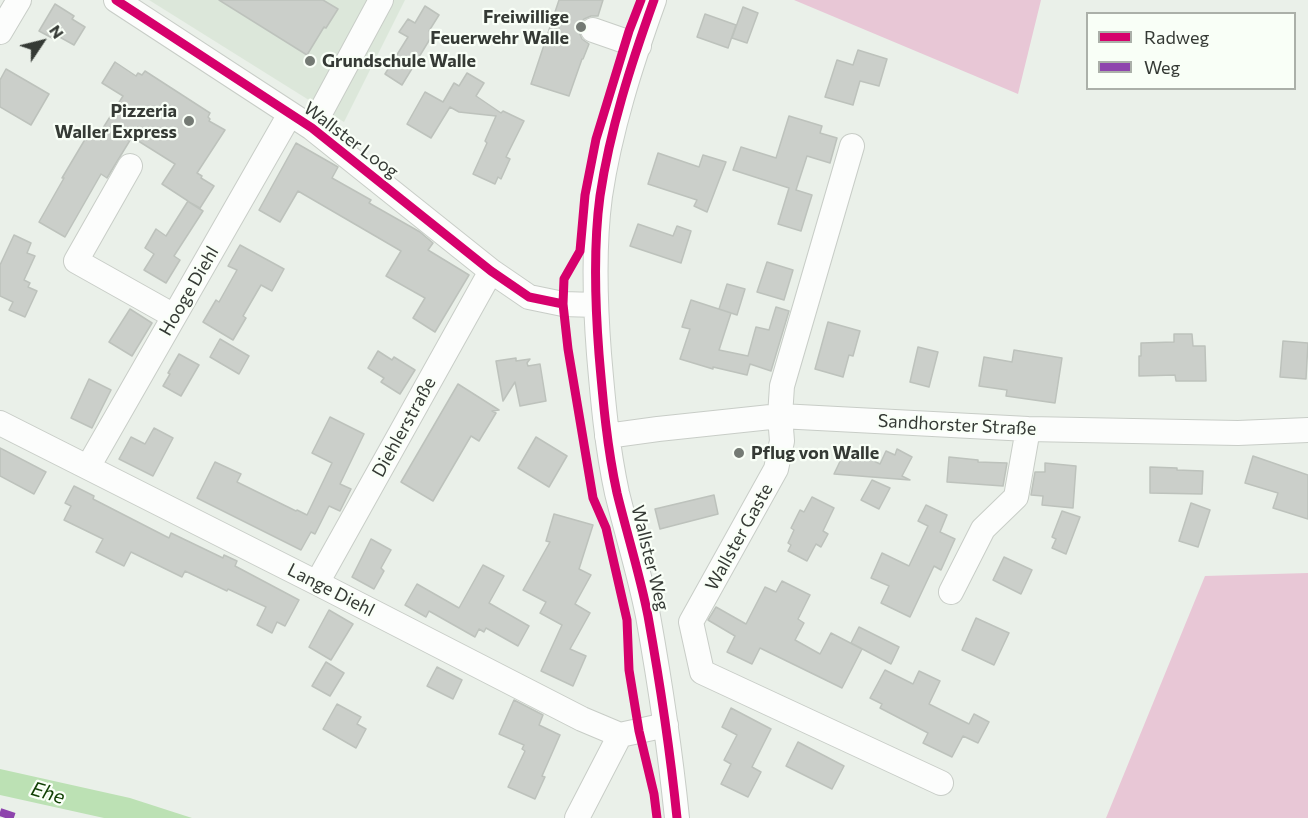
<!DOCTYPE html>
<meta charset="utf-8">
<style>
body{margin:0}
#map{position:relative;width:1308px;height:818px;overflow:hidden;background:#eaf0e9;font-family:Commissioner,sans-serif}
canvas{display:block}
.legend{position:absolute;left:1086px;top:12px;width:210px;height:78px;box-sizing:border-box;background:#f9fff7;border:2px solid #abb0a9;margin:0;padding:8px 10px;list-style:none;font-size:18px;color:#353a35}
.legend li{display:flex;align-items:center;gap:12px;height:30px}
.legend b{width:30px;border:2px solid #abb0a9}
.north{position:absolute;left:12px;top:12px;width:60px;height:60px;-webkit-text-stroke:4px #f9fff7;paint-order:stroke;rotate:55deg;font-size:16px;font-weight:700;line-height:24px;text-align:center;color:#353a35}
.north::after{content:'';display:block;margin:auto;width:21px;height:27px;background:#353a35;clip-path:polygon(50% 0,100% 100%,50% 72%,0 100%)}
</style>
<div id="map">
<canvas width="1308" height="818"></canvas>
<ul class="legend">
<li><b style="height:8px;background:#d6006c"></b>Radweg</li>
<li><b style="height:8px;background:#8e44ad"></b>Weg</li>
</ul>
<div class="north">N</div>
</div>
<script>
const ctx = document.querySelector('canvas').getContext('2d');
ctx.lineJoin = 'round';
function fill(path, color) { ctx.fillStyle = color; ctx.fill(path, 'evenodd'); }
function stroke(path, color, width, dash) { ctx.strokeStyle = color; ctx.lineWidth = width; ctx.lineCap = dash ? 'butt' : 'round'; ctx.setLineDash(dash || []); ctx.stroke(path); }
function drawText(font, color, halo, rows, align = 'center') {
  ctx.font = font + ' Commissioner,sans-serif'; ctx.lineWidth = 4.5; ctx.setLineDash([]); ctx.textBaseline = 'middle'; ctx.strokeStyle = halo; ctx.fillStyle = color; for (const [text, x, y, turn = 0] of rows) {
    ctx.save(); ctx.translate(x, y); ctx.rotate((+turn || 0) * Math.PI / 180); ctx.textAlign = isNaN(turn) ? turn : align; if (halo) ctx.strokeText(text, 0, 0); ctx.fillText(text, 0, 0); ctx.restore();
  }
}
fill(new Path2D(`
 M149,0H405L344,122Z`), '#dce7da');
fill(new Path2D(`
 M794,0H1041L1018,94Z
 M1308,573V818H1106L1205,576Z`), '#e8c7d6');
fill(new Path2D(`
 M0,769L130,798L192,818H104L0,795Z`), '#bce1b4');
const building = new Path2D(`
 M219,0H323L338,9L326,28L324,27L307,55Z
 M559,0H603L598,16H591L584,19L579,26V32L582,39L589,44L583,59H582L569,96L531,84Z
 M55,4L74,16L72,19L85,27L74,45L56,35L54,39L39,31Z
 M425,6L439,15L429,31L433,34L402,85L385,74L408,37L399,32L408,19L415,23Z
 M743,7L758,13L747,43L732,38Z
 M705,14L736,25L728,48L697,37Z
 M858,50L887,59L879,86L860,81L853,105L825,97L837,60L853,65Z
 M115,62L136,76L138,73L142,75L145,71L210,113L208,117L210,119L209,121L225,130L197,173L202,176L201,178L214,186L200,208L189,202L203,211L174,256L180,260L166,283L144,270L154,254L145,248L156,229L166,236L188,201L162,184L175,164L132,137L107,178L101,174L65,237L39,222L64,178H62L90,131L98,136L123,96L102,83Z
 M6,69L49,94L31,125L0,107V80Z
 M467,73L484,83L476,96L501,113L503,111L524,121L506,157L510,159L501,179L498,177L495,184L473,174L487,143L485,141L496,116L459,112L450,107L431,138L407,124L425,92L443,102L454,83L459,86Z
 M789,116L822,126L820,133L837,138L830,163L807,156L796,190L812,195L801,231L778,224L789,188L733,170L741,147L776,158Z
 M296,143L338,167L332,178L371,200L369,203L420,232L433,243L428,250L469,275L435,332L413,318L425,298L386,276L401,251L298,191L280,222L259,210Z
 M658,153L699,167L703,155L726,162L707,212L694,206L697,200L648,184Z
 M638,224L673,236L677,226L691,231L681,263L630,246Z
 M14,235L31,243L27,253L35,256L24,280L30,283L28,287L37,291L25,317L9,310L13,302L0,296V265Z
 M240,245L284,269L272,291L261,285L243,316L246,318L233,340L203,322L216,300L219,302L237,270L228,266Z
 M767,262L793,270L784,300L757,292Z
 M727,284L745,289L737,315L719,309Z
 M691,300L731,313L719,350L748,356L756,327L769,330L776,307L789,311L771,371L750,364L747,375L713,367V369L680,359L690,329L682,327Z
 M130,309L152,323L132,356L109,342Z
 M828,322L860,331L853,356L849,355L843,377L815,369Z
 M1174,334H1192L1193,346H1205L1206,381H1176L1175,375L1139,376V356H1141V343L1174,342Z
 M220,339L249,356L239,374L210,357Z
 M1283,341L1308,343L1306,379L1280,377Z
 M918,347L938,352L929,387L910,382Z
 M1014,350L1062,358L1055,403L1006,396L1007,390L979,386L984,357L1012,362Z
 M378,351L392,360L394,357L415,370L400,394L381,382L384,378L368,368Z
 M179,354L199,365L181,396L163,386L170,374L168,373Z
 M516,358V361L530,359L527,363L528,366L540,364L546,401L520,406L515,382L503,401L496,361Z
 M89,379L111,390L92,428L71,418Z
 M458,384L499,410L492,411L496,413L479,441L471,436L433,501L401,482Z
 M330,417L364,434L340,484L351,489L340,511L329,506L315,534L311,532L301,550L197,498L215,462L241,474L237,482L296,511L297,510L307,515L332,463L312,453Z
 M154,428L173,438L153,476L119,459L131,437L145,444Z
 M536,437L567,456L549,487L518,468Z
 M0,448L46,472L34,494L0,476Z
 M897,449L912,457L902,476L910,480L834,474L845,451L854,456L856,452L880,464L886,451L895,455Z
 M1253,456L1308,475V519L1273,508L1278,493L1245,483Z
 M949,457L978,460V462L1007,463L1003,486L947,482Z
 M1045,463L1076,466L1073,508L1042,505L1043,496L1031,495L1035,472H1045Z
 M1150,467L1177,468V470L1203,471L1202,494L1150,493Z
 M872,480L890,488L879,509L861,500Z
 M74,486L94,496L93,499L169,538L171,533L223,558L224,555L237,561L235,566L299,600L285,626L277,622L272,633L257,625L266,607L228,589L227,591L185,571L182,577L131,552L124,566L96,552L103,539L64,520L71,506L65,503Z
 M714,495L718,514L660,529L655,509Z
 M812,497L834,508L823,531L828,534L821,547L816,544L807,561L788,551L791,545L788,543L794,530L791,528L800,510L804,512Z
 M1191,503L1210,510L1198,547L1179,541Z
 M926,505L947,515L940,532L955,539L941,570L934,566L910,617L881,603L889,586L871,578L882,553L909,566L928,526L918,521Z
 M1062,511L1080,517L1066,554L1052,548L1056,539L1052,537Z
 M554,514L593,525L579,569L591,575L575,604L590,613L570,649L586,656L573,686L541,671L562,625L540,613L546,602L523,590L550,542L546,541Z
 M371,539L391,550L381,568L384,571L374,589L352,577Z
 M1004,557L1032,570L1021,594L993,580Z
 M483,565L504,576L489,603L529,626L518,646L486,628L484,632L479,629L475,637L429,611L426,617L405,605L417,584L459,608Z
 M782,581L810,595L798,619L804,623L795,640L820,654L831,633L862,649L842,688L760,648L752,664L727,652L735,636L708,620L716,607L746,624L765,587L776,592Z
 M329,610L353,624L331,660L309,647Z
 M976,618L1009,633L994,665L962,650Z
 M859,627L899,647L891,664L851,643Z
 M326,662L344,673L330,696L312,686Z
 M437,667L462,680L453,699L427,686Z
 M885,670L913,684L919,671L940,681L929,704L969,724L974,714L989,722L978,743L963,736L952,757L923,743L928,733L880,708L882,704L870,698Z
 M514,700L543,715L539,725L560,735L542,776L545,777L535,799L508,787L525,751L522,749L524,745L499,734Z
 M337,704L361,717L357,724L366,729L356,748L323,729Z
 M731,708L771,729L752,767L761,772L748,797L721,784L731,764L724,760L737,735L722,727Z
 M798,742L844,766L832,789L786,766Z`);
fill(building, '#cbcfca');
stroke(building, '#bdc2bc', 1.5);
const minor = new Path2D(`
 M116,0L312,128L491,271L529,297L563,304L596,305
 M654,0C631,64 610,129 600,196C593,248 595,302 599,354C603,401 607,447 617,493C627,534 640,575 648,616C660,683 670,750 677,818
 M593,30L639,46
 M0,32L19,0
 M312,128L381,0
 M852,146L782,386L780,416L782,441L776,469L691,622L702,672L941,783
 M130,166L76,261L174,316
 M0,423L317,583L582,719L620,735L666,725
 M607,436L658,429L780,416L1028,429L1238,433L1308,430
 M88,467L290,114
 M317,583L491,271
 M951,592L983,529L1016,497L1028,429
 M577,818L620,735`);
stroke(minor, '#c8cdc7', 26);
stroke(minor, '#fcfdfc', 24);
stroke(new Path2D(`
 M0,812L18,818`), '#8e44ad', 8, [15, 8]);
stroke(new Path2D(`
 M116,0L312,128L491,271L529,297L563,304
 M641,0L629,31L596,139L585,195L580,251L564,279L563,304L568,349L593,498L606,528L627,620L629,670L639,731L654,794L657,818
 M654,0C631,64 610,129 600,196C593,248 595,302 599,354C603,401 607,447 617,493C627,534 640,575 648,616C660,683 670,750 677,818`), '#d6006c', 9);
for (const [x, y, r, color] of [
 [581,27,6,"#747a74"],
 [310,61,6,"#747a74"],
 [189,121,6,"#747a74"],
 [739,453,6,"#747a74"]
]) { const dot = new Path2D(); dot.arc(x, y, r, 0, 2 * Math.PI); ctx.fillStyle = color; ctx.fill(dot); stroke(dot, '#f9fff7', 2); }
drawText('bold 18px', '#353a35', '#f9fff7', [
 ["Freiwillige",569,17],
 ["Feuerwehr Walle",569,38],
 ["Grundschule Walle",322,61,"left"],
 ["Pizzeria",177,111],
 ["Waller Express",177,132],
 ["Pflug von Walle",751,453,"left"]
], 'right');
drawText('18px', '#353a35', '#f9fff7', [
 ["Wallster Loog",351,140,37],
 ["Hooge Diehl",189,291,-60],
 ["Sandhorster Straße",957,425,3],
 ["Diehlerstraße",404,427,-61],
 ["Wallster Gaste",739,537,-61],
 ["Wallster Weg",650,558,76],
 ["Lange Diehl",331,590,27]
]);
drawText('italic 20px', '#0f3f02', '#f9fff7', [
 ["Ehe",48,793,17]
]);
</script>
